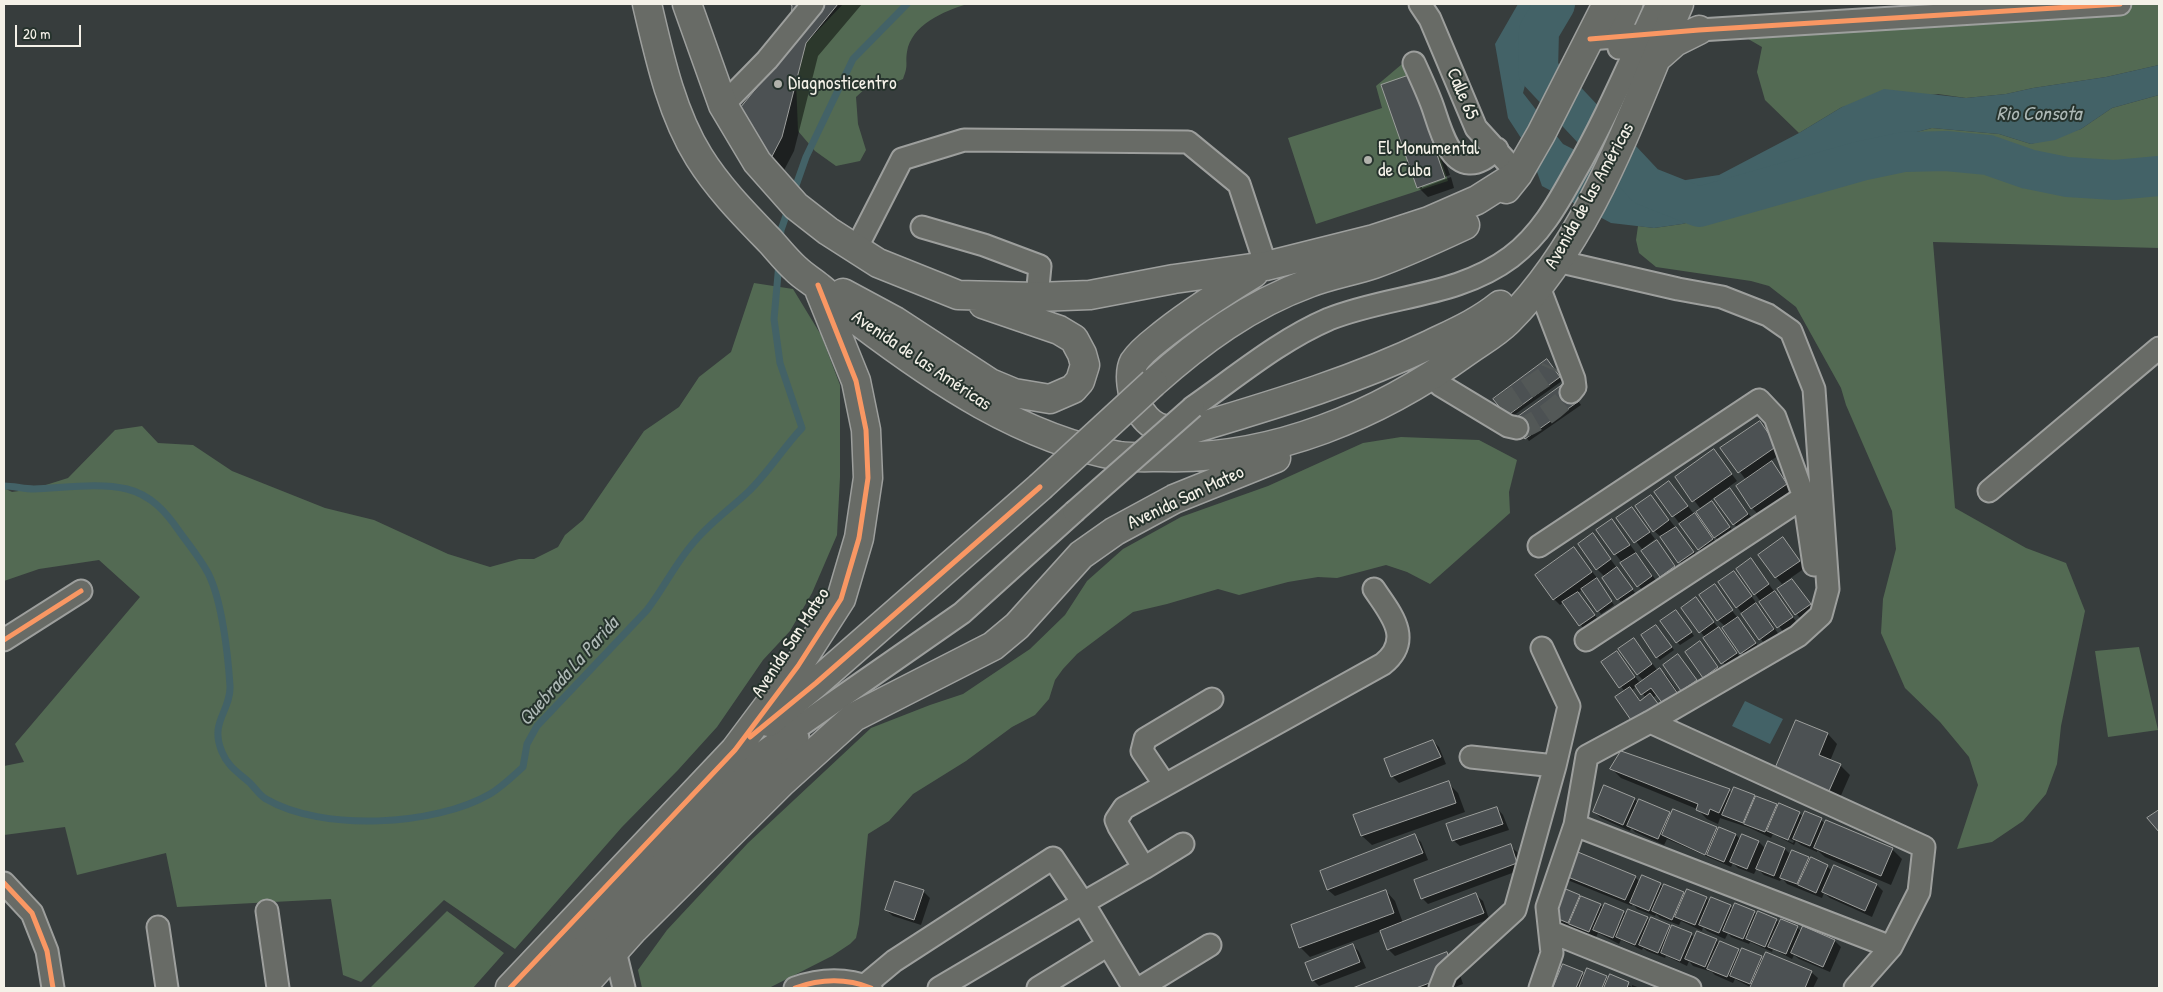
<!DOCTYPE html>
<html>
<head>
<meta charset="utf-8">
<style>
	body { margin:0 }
	#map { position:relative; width:2163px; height:992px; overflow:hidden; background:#373d3d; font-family:"Patrick Hand",sans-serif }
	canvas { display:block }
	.frame { position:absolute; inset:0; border:5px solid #f4f1e8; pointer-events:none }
	.scale { position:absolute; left:15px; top:25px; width:66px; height:22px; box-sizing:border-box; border:2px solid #f4f1e8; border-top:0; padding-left:6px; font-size:15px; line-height:18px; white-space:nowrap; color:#f4f1e8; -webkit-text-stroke:4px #26332d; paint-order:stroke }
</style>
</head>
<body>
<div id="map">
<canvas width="2163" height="992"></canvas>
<div class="frame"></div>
<div class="scale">20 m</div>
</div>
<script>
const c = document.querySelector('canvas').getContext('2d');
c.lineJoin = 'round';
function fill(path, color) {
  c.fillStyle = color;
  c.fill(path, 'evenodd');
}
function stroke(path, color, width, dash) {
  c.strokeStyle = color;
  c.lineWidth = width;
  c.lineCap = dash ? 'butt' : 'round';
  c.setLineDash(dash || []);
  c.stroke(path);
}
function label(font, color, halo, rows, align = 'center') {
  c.font = font + ' "Patrick Hand",sans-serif';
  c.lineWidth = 4;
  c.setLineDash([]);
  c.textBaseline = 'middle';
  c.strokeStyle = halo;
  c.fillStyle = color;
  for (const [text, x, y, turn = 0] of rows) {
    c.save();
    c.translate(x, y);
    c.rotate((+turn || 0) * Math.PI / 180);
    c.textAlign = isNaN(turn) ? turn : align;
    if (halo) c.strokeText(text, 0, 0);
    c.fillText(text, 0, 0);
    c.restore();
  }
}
fill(new Path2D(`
	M843 4H967C944 11 911 25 907 52 905 64 909 64 903 79L886 86 867 87 856 97 858 124 866 150 860 161 836 166 815 151 798 131 796 80 806 43Z
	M2120 4H2159V65L2106 77 2033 88 2006 94 1966 98 1938 94 1842 107 1799 133 1765 100 1757 72 1762 47 1731 29Z
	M1408 59 1448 181 1316 224 1288 138 1382 108 1376 86Z
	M2159 95V248L1933 242 1955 508 2026 548 2066 563 2085 611 2061 726 2057 764 2046 794 2023 821 1992 842 1957 849 1978 785 1969 757 1940 722 1905 688 1881 633 1883 599 1896 549 1892 511 1846 405 1841 388 1796 307 1769 286 1751 281 1656 267 1639 253 1636 240 1638 226 1654 228 1682 224 1735 211 1779 184 1848 150 1932 128 1999 134 2031 144 2081 129 2112 108Z
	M754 283 793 289 821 335 840 385V477L837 535 812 593 790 631 763 660 717 727 678 770 622 827 515 949 444 900 361 982 343 975 331 899 177 907 166 853 77 875 65 827 4 835V766L24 762 15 744 140 597 99 560 39 569 4 581V488L12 492 33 489 68 478 115 430 142 426 158 443 193 445 232 471 325 508 374 520 448 554 490 567 519 559H534L558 547 565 535 583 520 644 431 679 407 699 377 731 352Z
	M1401 437 1479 440 1517 460 1509 492 1510 513 1430 584 1407 572 1386 565 1337 578 1318 577 1288 582 1239 595 1218 589 1167 604 1133 612 1077 654 1063 669 1055 680 1049 699 1035 715 1012 727 966 761 913 794 889 821 868 834 859 924 856 938 850 944 832 956 769 988H642L638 970 667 930 748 843 871 728 930 705 963 694 1030 649 1065 615 1087 581 1123 549 1181 517 1268 486 1363 443Z
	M2139 647 2158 730 2108 737 2095 651Z
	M447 911 504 953 473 988H370Z`), '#536a53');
fill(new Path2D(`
	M1518 4H1555L1539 31 1523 93 1563 144 1646 186 1719 175 1799 133 1842 107 1884 89 1966 98 2006 94 2033 88 2106 77 2159 65V95L2112 108 2081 129 2055 140 2031 144 1999 134 1932 128 1848 150 1779 184 1735 211 1682 224 1654 228 1611 223 1542 186 1530 152 1508 118 1495 44Z
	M1745 701 1783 719 1770 744 1732 726Z`), '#436267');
fill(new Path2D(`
	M791 4H862L818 56 794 151 781 176 758 161 793 6Z
	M1382 86H1419L1450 175 1422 185V188L1451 177 1454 188 1428 197 1418 187Z
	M1549 364 1562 381 1510 418 1508 416Z
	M1568 387 1581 405 1529 441 1513 421Z
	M1759 422 1783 453 1770 461 1793 491 1758 514 1752 508 1746 480 1722 448Z
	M1714 451 1737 481 1700 508 1676 477Z
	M1669 482 1719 546 1705 556 1655 492Z
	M1730 489 1754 521 1740 530 1734 524Z
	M1651 496 1700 559 1686 569 1661 537 1654 531Z
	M1712 502 1735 534 1722 543 1715 537Z
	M1632 508 1655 539 1642 549 1618 518Z
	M1612 520 1658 583 1644 593 1598 530Z
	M1593 535 1635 593 1621 602 1603 578 1605 577 1597 569Z
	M1783 539 1805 568 1782 584 1776 577Z
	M1657 542 1681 573 1667 582 1661 576Z
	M1574 549 1598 579 1596 580 1614 605 1601 614 1583 589 1578 593 1597 618 1583 628 1564 602 1560 605 1554 599Z
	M1751 560 1798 624 1784 633 1755 594Z
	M1734 572 1780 636 1766 646 1737 607Z
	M1792 580 1816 611 1802 621 1779 590Z
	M1714 586 1761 650 1748 659 1724 629 1726 627 1718 620Z
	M1696 598 1742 660 1729 670 1683 608Z
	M1679 614 1694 636 1680 645 1677 642Z
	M1659 629 1674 650 1660 660 1657 657Z
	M1634 640 1658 671 1660 669 1667 676 1684 701 1657 694 1653 698 1664 712 1640 729 1625 692 1603 662 1617 653 1640 683 1644 681 1637 674ZM1637 686 1646 698 1641 701 1632 690Z
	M1700 643 1724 674 1710 684 1704 677Z
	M1678 656 1702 687 1688 697 1682 690Z
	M1828 734 1837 744 1830 761 1840 765 1850 775 1839 800 1787 778Z
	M1433 741 1439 747 1446 764 1399 783 1392 776Z
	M1612 769 1729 790 1732 794 1754 796 1779 808 1799 813 1804 817 1805 813 1821 820 1825 824 1892 849 1902 859 1891 885 1825 857 1817 850V852L1801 845 1796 841 1794 845 1773 834 1771 838 1750 828 1720 818 1718 824 1707 819 1697 809 1621 778ZM1775 833 1794 841 1793 843 1775 835Z
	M1448 783 1458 793 1465 812 1372 845 1362 836Z
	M1605 786 1635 799 1638 803 1672 816 1736 835 1741 840 1759 842 1766 849 1769 843 1785 849 1791 855 1808 858 1827 866 1832 871 1834 867 1877 885 1883 891 1872 917 1830 898 1824 893 1822 898 1787 884 1782 878 1780 881 1764 875 1757 868 1754 874 1738 868 1733 863 1731 867 1667 839 1664 845 1635 832 1631 828 1630 831 1601 818 1594 812Z
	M1497 808 1503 815 1509 830 1460 846 1453 840Z
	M1414 835 1421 842 1428 860 1335 896 1328 890 1321 872Z
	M1510 846 1517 852 1523 869 1428 904 1422 898Z
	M1564 875 1635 877 1640 882 1660 884 1664 888 1683 893 1686 896 1706 898 1710 902 1730 906 1734 910 1754 912 1757 915 1776 920 1780 923 1797 927 1802 932 1804 928 1835 941 1841 947 1830 972 1799 959 1794 955 1792 959 1773 949 1772 952 1750 942 1749 944 1731 937 1728 933 1725 939 1707 931 1703 927 1702 931 1681 921 1679 925 1660 918 1656 914 1655 916 1637 909 1633 904 1632 906 1570 881Z
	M923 891 930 898 921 925 893 916 886 910Z
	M1386 891 1395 901 1403 923 1476 895 1483 901 1489 919 1395 956 1388 949 1381 931 1310 957 1300 947Z
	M1579 896 1600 905 1604 908 1647 918 1650 922 1691 934 1695 938 1716 940 1720 944 1738 950 1741 954 1811 972 1818 978 1813 988H1752L1735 979 1733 983 1715 975 1712 972 1693 966 1689 961 1687 966 1666 956 1665 958 1647 951 1643 948 1642 950 1621 940 1619 944 1598 933 1596 937 1556 921Z
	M1353 945 1359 952 1366 968 1319 986 1313 980Z
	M1446 954 1456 963 1463 984 1452 988H1354Z
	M1564 966 1585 976 1606 977 1609 979 1611 976 1632 987V985L1640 988H1554Z`), '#0007');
stroke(new Path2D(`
	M793 194 806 157 853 59 907 4
	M780 242 781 230 789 207
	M4 486C14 486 24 489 34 489 63 488 99 482 127 489 151 495 166 512 179 531 189 545 200 558 208 573 222 600 228 655 230 686 231 711 209 722 222 752 228 767 239 773 250 783 255 788 260 796 266 799 322 832 435 826 490 794 502 787 513 776 523 767L527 744 537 726 647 610C664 588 676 562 695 541 711 522 730 509 748 492 768 473 783 448 802 428L780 363 774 319 779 263`), '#436267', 7);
stroke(new Path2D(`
	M1555 4 1539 31 1538 71 1646 186 1699 207 1861 161 1904 152 1946 151 1988 155 2028 169 2067 177 2115 180 2159 176`), '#436267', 40);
const building = new Path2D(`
	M790 4H838L806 43 782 137 768 164 731 119 789 48 792 6Z
	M1410 75 1445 178 1417 188 1381 85Z
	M1547 359 1560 377 1507 416 1493 399Z
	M1565 383 1579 401 1525 439 1512 421Z
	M1760 421 1777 446 1738 473 1720 448Z
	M1714 449 1732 474 1692 502 1675 477Z
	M1772 461 1787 484 1751 509 1736 486Z
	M1669 481 1688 506 1672 517 1654 492Z
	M1730 488 1748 514 1733 525 1714 499Z
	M1651 495 1669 520 1653 532 1635 506Z
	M1712 501 1730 527 1714 538 1696 512Z
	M1632 507 1650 532 1634 543 1616 518Z
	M1695 513 1713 539 1698 550 1679 524Z
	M1612 519 1630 545 1614 555 1596 530Z
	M1676 527 1694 552 1678 563 1660 537Z
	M1593 533 1611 559 1596 570 1578 544Z
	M1783 537 1800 561 1775 578 1758 555Z
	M1657 540 1675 566 1660 577 1641 551Z
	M1574 547 1592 572 1553 600 1535 575Z
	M1636 553 1652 576 1637 587 1620 563Z
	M1751 558 1769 584 1754 595 1736 569Z
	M1617 567 1633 589 1617 600 1602 578Z
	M1734 571 1752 596 1736 608 1718 582Z
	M1597 578 1612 601 1597 612 1581 589Z
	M1792 579 1811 604 1795 615 1777 589Z
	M1715 584 1733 610 1717 621 1699 595Z
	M1775 591 1793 617 1777 628 1759 602Z
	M1578 592 1595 615 1579 626 1562 602Z
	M1696 597 1714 622 1699 633 1681 608Z
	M1756 603 1774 629 1759 640 1741 614Z
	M1676 610 1692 632 1676 643 1660 621Z
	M1738 617 1756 643 1740 654 1722 628Z
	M1656 625 1672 647 1656 658 1641 635Z
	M1719 627 1737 653 1721 664 1703 638Z
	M1634 638 1652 664 1637 675 1618 649Z
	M1700 641 1718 667 1703 678 1685 652Z
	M1617 651 1635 677 1619 688 1601 662Z
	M1678 654 1697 680 1681 691 1663 665Z
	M1660 668 1678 694 1663 704 1651 688 1641 695 1635 686Z
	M1630 687 1640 701 1650 693 1659 705 1633 723 1615 697Z
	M1796 720 1828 733 1819 755 1841 764 1829 791 1775 769Z
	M1433 740 1441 757 1391 777 1384 759Z
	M1621 751 1730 789 1719 813 1710 809 1708 815 1696 810 1698 804 1610 769Z
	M1449 781 1456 803 1361 836 1353 815Z
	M1604 785 1635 798 1623 825 1593 812Z
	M1734 787 1755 795 1743 823 1722 815Z
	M1756 796 1777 804 1765 832 1744 824Z
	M1639 799 1670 812 1658 839 1627 826Z
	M1779 803 1800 812 1788 840 1767 831Z
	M1497 807 1503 824 1452 841 1446 824Z
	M1673 809 1717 827 1705 855 1662 835Z
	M2159 810V832L2147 818Z
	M1805 811 1822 818 1810 846 1793 839Z
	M1826 820 1893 848 1881 876 1814 848Z
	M1719 827 1736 834 1724 862 1707 855Z
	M1415 834 1423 853 1327 890 1320 871Z
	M1742 834 1759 841 1747 869 1730 862Z
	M1768 841 1785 848 1774 876 1756 869Z
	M1511 844 1517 863 1421 899 1414 880Z
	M1573 850 1636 876 1625 900 1563 875Z
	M1792 850 1809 857 1797 884 1780 878Z
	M1811 857 1828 865 1816 893 1798 885Z
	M1834 865 1877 884 1865 911 1822 892Z
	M1642 875 1661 883 1649 911 1630 903Z
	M895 881 924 890 914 920 885 910Z
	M1664 884 1684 892 1672 920 1652 911Z
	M1561 887 1580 895 1568 923 1549 915Z
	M1687 889 1707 897 1695 925 1675 917Z
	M1386 890 1394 913 1299 948 1291 925Z
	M1476 893 1484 913 1387 950 1380 931Z
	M1581 896 1601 904 1589 932 1569 924Z
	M1711 897 1731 905 1719 933 1699 925Z
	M1605 903 1624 911 1613 938 1593 930Z
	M1735 903 1755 911 1743 939 1723 931Z
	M1628 909 1648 917 1635 945 1616 937Z
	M1758 911 1777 919 1765 947 1746 939Z
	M1651 917 1670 925 1658 953 1639 945Z
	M1781 919 1798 926 1786 954 1768 947Z
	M1672 925 1692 933 1680 961 1661 953Z
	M1803 926 1835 940 1823 967 1791 953Z
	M1697 931 1717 939 1705 967 1685 959Z
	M1720 941 1739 949 1727 977 1707 969Z
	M1353 944 1360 962 1312 981 1305 963Z
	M1742 948 1762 956 1750 984 1730 976Z
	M1447 952 1454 974 1416 988H1353Z
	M1766 952 1812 971 1805 988H1750Z
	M1563 964 1583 972 1576 988H1553Z
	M1587 968 1607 976 1602 988H1579Z
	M1610 974 1629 982 1627 988H1604Z`);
fill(building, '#4c5153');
stroke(building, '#9d9f9d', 1);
stroke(new Path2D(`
	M1500 407 1549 374 1552 367
	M1517 428C1530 429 1564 403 1571 392`), '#535857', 21, [21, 11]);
const minor = new Path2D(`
	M1420 4 1430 19 1476 128 1518 174
	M1590 39 1699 30 2120 4
	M1619 48 1617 37 1632 4
	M1414 63C1420 76 1426 89 1431 102 1438 119 1446 162 1469 163 1480 164 1488 156 1497 149
	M723 105 767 60 813 4
	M922 227 984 245 1040 266 1037 297
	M856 249 902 159 964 140 1188 142 1239 184 1266 266
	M1539 287 1574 379 1575 387 1571 392
	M1440 385 1508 426 1517 428
	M1193 407C1236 377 1280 340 1329 319 1389 295 1458 297 1511 257 1540 235 1557 205 1574 174 1606 119 1630 61 1657 4
	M1989 491 2159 348
	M1539 546 1759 400 1775 417 1804 497
	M4 640 81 591
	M1586 640 1804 497 1814 565
	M1650 722 1924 847 1919 892 1891 947 1855 988
	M1471 757 1555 766
	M1165 785 1142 751 1145 739 1212 699
	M1575 825 1891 947
	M1144 868 1183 844
	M4 883 32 913 47 951 53 988
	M267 911 278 988
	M158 927 167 988
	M1551 932 1690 988
	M605 942 615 951 624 988
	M864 986 894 961 1053 858 1083 903 939 988
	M534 988 608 907 751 760 962 613 1074 512
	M558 988 621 918 798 738
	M795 988C820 979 846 978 871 988
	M1038 988 1108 945
	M1134 988 1083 903 1144 868 1119 827 1116 820 1124 808 1383 664C1414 639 1390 613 1374 589
	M1140 988 1210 945
	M1440 988 1446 973 1515 910 1555 766 1569 706 1542 648
	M1540 988 1552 953 1547 907 1575 825 1587 756 1650 722 1798 636 1821 615 1828 589 1814 389 1791 331 1768 315 1722 297 1678 289 1557 261`);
const major = new Path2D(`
	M647 4C659 55 671 112 699 157 719 189 745 215 771 242 779 251 787 261 796 269 803 276 812 281 819 287 833 298 845 311 858 321 936 380 1022 439 1119 456 1134 458 1149 457 1164 457 1273 460 1379 415 1466 352 1480 342 1496 333 1508 321 1593 236 1632 112 1679 4
	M687 4 723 105 757 162 796 206 828 231 878 263 958 295 1037 297 1090 295 1174 279 1266 266 1374 239 1429 221 1477 200 1518 174
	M1658 57 1675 42 1699 30
	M1506 189 1518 174 1541 134 1607 4
	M1254 273C1223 292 1193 311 1165 333 1154 342 1142 350 1134 362 1128 373 1132 396 1138 407 1150 429 1163 431 1186 431 1269 406 1352 382 1431 344 1456 332 1479 322 1500 305
	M843 293 895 321 990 383 1014 393 1050 399 1073 389 1080 381 1085 365 1082 354 1074 339 1059 330 983 304
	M1153 383C1200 341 1249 305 1309 283 1330 275 1353 271 1374 264 1405 253 1435 239 1465 225
	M769 722 816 683 1040 487
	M510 988 735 750 798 666 841 599 859 538 868 478 866 430 856 381 820 292
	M581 988 634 929 782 782 854 717 993 646 1017 626 1081 555 1115 531 1174 499 1276 458`);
stroke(minor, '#9d9f9d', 25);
stroke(major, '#9d9f9d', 31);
stroke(minor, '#686b66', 21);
stroke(major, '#686b66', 28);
const minorBridge = new Path2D(`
	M1074 512 1193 407`);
const majorBridge = new Path2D(`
	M1040 487 1153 383`);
stroke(minorBridge, '#9d9f9d', 25, []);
stroke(majorBridge, '#9d9f9d', 31, []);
stroke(minorBridge, '#686b66', 21);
stroke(majorBridge, '#686b66', 28);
stroke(new Path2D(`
	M1590 39 1699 30 2120 4
	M4 640 81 591
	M750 737 816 683 1040 487
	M4 883 32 913 47 951 53 988
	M510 988 735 750 798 666 841 599 859 538 868 478 866 430 856 381 818 285
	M795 988C820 979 846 978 871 988`), '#f99763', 5);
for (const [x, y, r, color] of [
	[778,84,5,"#b2b2ac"],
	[1368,160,5,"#b2b2ac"]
]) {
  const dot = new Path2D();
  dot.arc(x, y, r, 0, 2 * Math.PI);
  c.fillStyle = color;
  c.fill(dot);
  stroke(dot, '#26332d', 2);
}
label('19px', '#f4f1e8', '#26332d', [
	["Diagnosticentro",788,84],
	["El Monumental",1378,149],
	["de Cuba",1378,171]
], 'left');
label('19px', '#f4f1e8', '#26332d', [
	["Calle 65",1462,94,67],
	["Avenida de las Américas",1590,196,-61],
	["Avenida de las Américas",921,361,34],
	["Avenida San Mateo",1186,498,-25],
	["Avenida San Mateo",791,643,-57]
]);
label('italic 20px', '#aeb9b6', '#26332d', [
	["Rio Consota",2039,115],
	["Quebrada La Parida",569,672,-48]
]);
</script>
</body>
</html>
